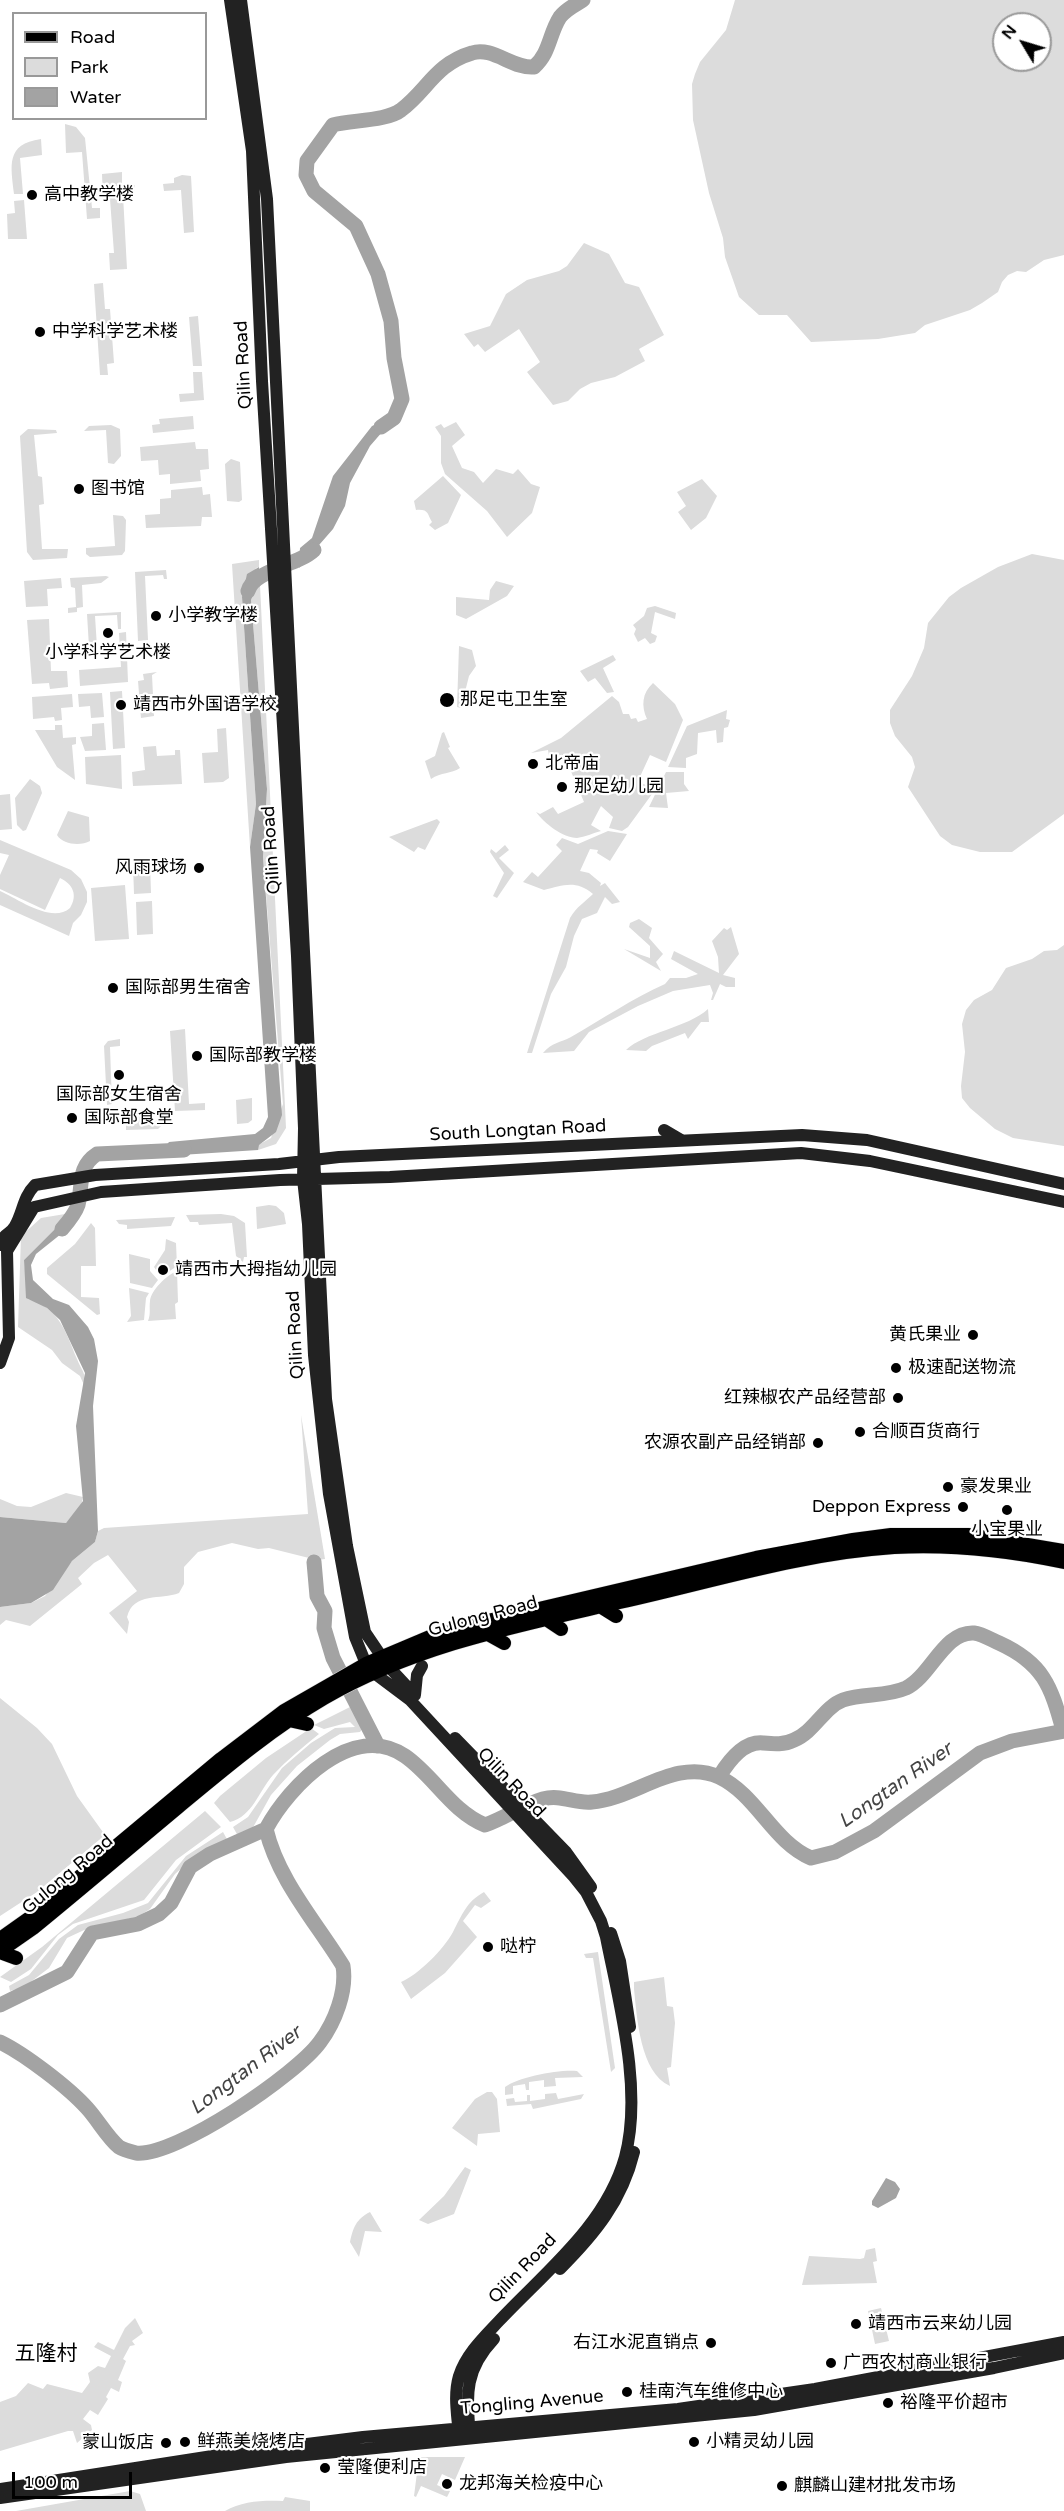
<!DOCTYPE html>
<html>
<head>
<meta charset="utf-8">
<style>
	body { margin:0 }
	#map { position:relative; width:1064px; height:2511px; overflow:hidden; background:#fff; font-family:"Varela Round",sans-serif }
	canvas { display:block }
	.legend { position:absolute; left:12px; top:12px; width:195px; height:108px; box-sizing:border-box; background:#fff; border:2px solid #999; margin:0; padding:8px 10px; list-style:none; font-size:18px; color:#000 }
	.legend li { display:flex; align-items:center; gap:12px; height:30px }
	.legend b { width:30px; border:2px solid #999 }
	.north { position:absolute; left:992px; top:12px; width:60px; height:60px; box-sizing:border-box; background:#fff; border:2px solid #999; border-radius:50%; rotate:308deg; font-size:16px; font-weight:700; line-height:24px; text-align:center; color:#000 }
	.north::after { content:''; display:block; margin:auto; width:21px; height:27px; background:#000; clip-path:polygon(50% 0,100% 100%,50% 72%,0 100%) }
	.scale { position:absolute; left:12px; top:2472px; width:120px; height:27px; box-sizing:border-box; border:3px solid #000; border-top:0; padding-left:8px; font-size:18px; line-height:21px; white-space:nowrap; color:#000; -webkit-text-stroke:4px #fff; paint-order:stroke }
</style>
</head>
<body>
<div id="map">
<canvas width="1064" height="2511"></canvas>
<ul class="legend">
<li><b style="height:8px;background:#000"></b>Road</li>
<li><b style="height:16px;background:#dcdcdc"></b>Park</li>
<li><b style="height:16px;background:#a3a3a3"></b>Water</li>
</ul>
<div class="north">N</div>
<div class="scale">100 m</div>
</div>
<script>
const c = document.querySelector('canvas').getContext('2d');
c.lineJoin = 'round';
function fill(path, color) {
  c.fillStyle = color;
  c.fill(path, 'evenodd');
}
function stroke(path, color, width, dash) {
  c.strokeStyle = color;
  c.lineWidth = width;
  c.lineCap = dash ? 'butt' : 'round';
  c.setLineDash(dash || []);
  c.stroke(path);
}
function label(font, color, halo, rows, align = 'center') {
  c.font = font + ' "Varela Round","Noto Sans SC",sans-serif';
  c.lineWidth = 4.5;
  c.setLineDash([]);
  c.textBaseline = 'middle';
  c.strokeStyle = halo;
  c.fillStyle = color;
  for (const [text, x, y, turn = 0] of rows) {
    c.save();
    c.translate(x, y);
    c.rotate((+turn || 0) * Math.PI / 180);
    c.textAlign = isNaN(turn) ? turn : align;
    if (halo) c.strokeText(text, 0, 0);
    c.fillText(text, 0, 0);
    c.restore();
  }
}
fill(new Path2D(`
	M735 0H1064V255L1044 260 1026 272 1017 271 1008 275 1002 282 998 292 982 303 970 310 925 325 915 333 878 339 811 342 787 315H759L739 297 725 257 723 238 709 193 693 120 692 84 695 74 700 62 726 30ZM1004 24H1040V60H1004Z
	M65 124 76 127 85 138 92 208H100V218L87 219 82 152 66 153Z
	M41 139 42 155 20 158 23 194H14C11 166 5 144 41 139Z
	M122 172V186L135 185 134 193 123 195 127 269 110 270 109 253H114L110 199H103L102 174Z
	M182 175 191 176 194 232 184 233 181 190 164 191 163 184 174 183V178Z
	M24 200 27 239H8L7 214 15 213 14 201Z
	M584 243 609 254 625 283 639 287 664 335 639 349 645 361 615 377 591 383 580 389 568 401 553 405 527 372 540 362 519 329 485 352 478 344 474 347 464 334 490 326 506 294 527 280 559 271 567 266Z
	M103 283 105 309H110L114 363 107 364 108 375H100L94 284Z
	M198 316 202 366H193L189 317Z
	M193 372H202L204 400 180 402 179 394 194 393Z
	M193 416 194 429 153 433 152 425 160 424 159 419Z
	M456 422 465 435 452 446 462 468 474 472 483 483 496 469 513 474 518 469 531 484 540 487 532 513 507 537 487 511 445 474 441 463V436L435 427 441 424 444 428Z
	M111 425 120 429 121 456 114 464 108 463 106 430 84 431 89 426Z
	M28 429 56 430 57 433 34 435 38 476 42 477 44 504 39 505 42 549H68L67 558 33 560 27 552 20 436Z
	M195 442 196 449H208L209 469 200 470 201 481 170 484V474L159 475 158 460 141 461 140 447Z
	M231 459 240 462 242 500 239 502 227 501 225 464Z
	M443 476 461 495 448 523 435 530 429 525 432 522C427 514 429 509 416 510L414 501Z
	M702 479 717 496 706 518 691 530 678 512 686 506 677 492Z
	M202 487 203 495 210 494 212 517H202L201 526 146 528 145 515 160 514V499L171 498V490Z
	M113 515 123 516 126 520 125 551 122 555 90 557 86 554V548L115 546Z
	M1032 554 1064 560V814L1012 852H980L952 845 940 836 908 787 915 767 912 757 895 736 890 723V710L912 676 924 648 928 623 949 597 961 588 998 567Z
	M259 560V567L256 568 242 597 256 804 250 847 232 564Z
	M166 570 167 579H164L163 575 145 576 148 640 138 641 135 572Z
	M106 576 109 577 101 583 82 585 83 607 77 608V612L68 613V608L76 607 75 588 71 587 70 578Z
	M61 578 62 588 47 589 48 606 26 607 24 581Z
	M496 581 514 586 507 596 466 619 456 615V597L489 600 490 590Z
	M260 585 286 1128 276 1144 258 1150V1145L271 1138 283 1104 263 857 267 789 251 600 256 587Z
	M655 606 676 613 675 619 655 612 651 633 657 636 655 642 650 644 645 638 638 642 634 634 636 629 633 625 644 616 647 608Z
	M121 612V629H118L117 615 95 616 97 647H89L87 614Z
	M49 619 51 671H67L68 687 50 689 49 683 32 684 27 620Z
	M126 632 128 682 80 686 79 670 121 667 119 633Z
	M459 646 472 650 476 666 469 676 461 708 457 707Z
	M613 655 616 660 603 668 614 692 607 693 595 678 588 682 580 671Z
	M157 672 152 675 154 716 141 718 138 681 144 680 143 674Z
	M653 683 675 704 683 720 666 762 650 755 638 781 655 790 628 827 622 831 609 828 613 817 601 806 591 825 601 831C593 833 585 837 577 838 563 838 544 823 536 812L540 814 553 807 558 814 584 802 564 755 549 756 548 750 531 753 561 738 612 696 619 702 623 714H629L631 719 636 718 638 722 647 719C641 706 642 693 653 683Z
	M122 691 125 748 113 749 110 692Z
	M102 693 104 717 91 718 90 706 79 707 78 694Z
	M72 694 73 707 61 708 62 720 55 721 54 717 33 719 32 697Z
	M727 710 726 719 730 720 728 727 724 728 723 742 717 743 716 730 698 733 697 754 686 758V768L668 767 687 726Z
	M104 723 106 750 85 751 80 737 92 736V724Z
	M55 725H62L63 738 76 737V744L72 745 75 780 57 767 35 730H55Z
	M226 728 229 778 223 782 204 783 202 753 218 752 217 729Z
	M444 732 450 747 448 748 460 768C451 774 441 772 431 779L425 761 435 756 442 733Z
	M156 746 157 756 175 755V750H180L182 784 133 786 132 772 145 770 143 747Z
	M121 755 122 789 86 784 85 757Z
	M666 772H684V784L689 791 666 793 668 808 649 807Z
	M30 779 40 786 42 793 26 830 23 831 17 825 15 798Z
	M10 794 12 829 0 830V795Z
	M68 811 89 817 90 841C81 846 63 845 57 835Z
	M437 819 440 822 425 850 418 847 414 852 389 837Z
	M608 831 627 834 610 861 597 853 598 850 590 849 580 871 589 873 601 883 600 886 605 883 620 902 612 904 605 897 597 913 582 919 574 936 566 967 551 994 532 1053H527L570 918C577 906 584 903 593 894 575 879 562 886 544 890L523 882 532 872 538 877 562 851 556 845 562 838 578 844Z
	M0 840 71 870 81 879 87 892V902L81 915 73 923 69 936 0 905V891C18 899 52 924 70 908 78 895 73 884 60 878L45 910 0 889V875L9 855 0 853Z
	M505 845 509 850 499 858 514 873 497 898 493 896 504 873 490 852 491 849 496 853Z
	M150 863 151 893 134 894 133 864Z
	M125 885 129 939 95 941 91 888Z
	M152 901 153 934 137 935 136 902Z
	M639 919 652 928 649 938 663 954 656 962 661 971 624 949 650 958V946L629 927 630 923Z
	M731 927 739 954 723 975 735 978V987H726L720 984 713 1000H711L713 993 710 985 673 991 638 1006 589 1032 574 1051 543 1053C552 1042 560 1043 571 1037 602 1019 632 999 665 984L670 978H686L698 974 671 959 674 951 719 973 718 957 712 941 724 928 727 930Z
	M1064 945V1146L1013 1138 995 1129 970 1108 962 1098 961 1086 965 1052 962 1024 966 1010 974 1000 992 990 1006 968 1032 959 1044 951 1057 950Z
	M708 1009 709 1022H701L688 1039 685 1033 652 1046 646 1051 626 1050C645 1032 687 1028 708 1009Z
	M185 1029 189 1104 205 1103V1110L175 1111 170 1031Z
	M120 1039V1046L110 1047 112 1104 107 1105 104 1046 108 1041Z
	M252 1098V1120L248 1123 237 1124 236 1100Z
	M135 1113H141L155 1121 162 1118V1125L158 1129 126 1130V1122Z
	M269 1205 276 1206 284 1213 286 1224 257 1229 256 1207Z
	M71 1213 24 1260 28 1299C60 1308 66 1333 77 1359 81 1370 87 1373 84 1385L80 1376 62 1363 52 1350 18 1327 21 1236 41 1218Z
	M221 1214 234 1216 245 1223 247 1257H244L243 1262 236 1256 232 1223 199 1225 198 1222H190L186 1215Z
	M175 1217 171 1226 127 1229V1225L119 1224 116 1220Z
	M91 1223 95 1228 96 1266H81V1297L99 1298 100 1314 97 1315 47 1274V1268L75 1244Z
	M166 1239 176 1243 177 1266 161 1277 154 1267 165 1250Z
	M129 1254 150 1259V1271L158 1280 152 1288 130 1283Z
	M177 1271 178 1302 175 1304 176 1319 148 1321C151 1313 149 1309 150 1301 151 1290 167 1275 177 1271Z
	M129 1288 149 1293 146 1298 144 1320 127 1322 131 1316Z
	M301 1415 325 1559 317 1560 269 1548 258 1549 232 1543 198 1552 184 1567V1584L179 1593C161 1600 133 1592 127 1617L129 1622 127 1634 109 1613 137 1591 108 1555 94 1563 78 1578 82 1584 30 1626 6 1620 0 1625V1607L31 1603 45 1596 72 1561 95 1542 98 1531 104 1528 308 1514Z
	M66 1493 83 1497 81 1507 66 1523 0 1517V1499L17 1506 31 1507Z
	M0 1698 37 1728 52 1744 77 1796 105 1835 37 1892 0 1916Z
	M350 1707 363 1728 360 1732 340 1734 330 1740 297 1766 271 1795 251 1831 238 1836 233 1827 248 1817 282 1768 311 1743 335 1728 355 1727 350 1722 324 1729 314 1725Z
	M311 1728 319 1734C303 1747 287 1760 273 1775 258 1792 253 1816 230 1822L214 1803 220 1796 266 1758Z
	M205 1811 221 1827 176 1860 144 1900 73 1924 58 1935 31 1969 11 1982 0 1977 42 1947Z
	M223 1832 228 1841 195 1856 175 1874 150 1909 139 1916 104 1925H95L67 1938 49 1968 24 1987 10 1991 9 1986 29 1975 59 1939 78 1925 123 1913 148 1903 186 1856Z
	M484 1892 491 1901 481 1908 475 1905 463 1921 477 1937 445 1973 411 1999 401 1982C418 1975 444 1949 453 1932 462 1915 466 1902 484 1892Z
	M598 1952 615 2068 611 2072 593 1958H586L584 1954Z
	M664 1977 667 2006 673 2007 675 2023 671 2067 667 2068 670 2086C640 2073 637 2017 634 1989V1982Z
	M577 2071 583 2077 555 2078 556 2086 544 2087V2080L529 2082V2090H526L525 2084 513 2086V2094L505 2095V2087C518 2077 560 2069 577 2071Z
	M487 2092H492L497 2099 500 2132 478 2134 477 2146 452 2128 475 2099Z
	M556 2093 558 2099 584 2094 581 2099 533 2109 531 2104 507 2106 506 2099 514 2098 515 2102 527 2101V2095H530V2101L545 2099V2094Z
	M465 2167 471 2170 454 2214 428 2224 419 2220 444 2196Z
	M370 2212 382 2232 365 2231 359 2257 350 2242C353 2228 356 2219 370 2212Z
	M875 2248 877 2261 873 2262 877 2283 802 2285 809 2256 860 2259 864 2258 866 2250Z
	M881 2308 889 2341 875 2344 868 2311Z
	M135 2318 143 2333 132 2341 135 2345 130 2346 123 2359 126 2361 118 2380 122 2382 119 2392 111 2388 106 2397 108 2399 98 2415 90 2410 83 2419 91 2425 92 2430 77 2443 73 2431H68L0 2451V2402L16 2396 28 2383 43 2389 47 2384 82 2393 90 2382 88 2373 98 2366 105 2368 111 2356 94 2347 98 2342 114 2350 125 2328Z
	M419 2457H465L455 2480 442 2474 437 2485 450 2491 447 2497 421 2486 416 2497 414 2496Z
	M130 2491 140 2494 146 2511H16Z
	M285 2497 310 2501V2511H225C242 2501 264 2500 283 2501Z`), '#dcdcdc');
fill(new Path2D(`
	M391 414 401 417 398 424 383 431 370 446 350 483 345 506 333 529 299 568 300 548 312 538 333 476 372 426 379 423Z
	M259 567 260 585 256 588 251 600 267 789 263 857 282 1115 276 1132 259 1145 258 1150 165 1156 164 1148 169 1142 255 1134 263 1128 268 1117 250 847 256 804 242 597 247 574Z
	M77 1212 66 1230 36 1254 31 1265 33 1280 53 1299 69 1305 88 1327 94 1339 98 1361 93 1406 98 1531 95 1542 72 1561 53 1590 31 1603 0 1607V1517L66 1523 83 1501 76 1426 85 1373 60 1320 47 1308 26 1298 24 1260 71 1213Z
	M886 2178 895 2182 900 2189 896 2198 878 2208 872 2205V2201Z`), '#a3a3a3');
stroke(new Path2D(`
	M381 427 394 418 402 399 394 358 391 321 378 274 356 226 314 191 306 175 307 161 333 125C351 120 387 121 401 110 427 91 435 64 472 53 492 46 513 69 534 67 550 53 549 34 560 17 566 9 575 5 583 0
	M248 591C254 570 297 566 314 550
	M62 1229C68 1222 75 1214 78 1205 83 1185 77 1167 97 1154L184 1150
	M314 1562 317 1596 325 1611 324 1628 333 1658 378 1746
	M719 1777C728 1762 743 1741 763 1743 774 1744 784 1745 794 1740 814 1732 824 1707 843 1700 863 1693 886 1697 906 1688 931 1676 944 1631 974 1633 982 1634 992 1640 999 1643 1043 1663 1051 1686 1063 1730
	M0 2005 67 1972 92 1933 138 1924 159 1914 171 1903 190 1867 210 1854 266 1829
	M0 2042C25 2054 69 2088 87 2108 98 2120 107 2137 119 2147 122 2149 132 2152 136 2153 176 2157 297 2074 320 2042 335 2022 347 1991 343 1966 316 1922 278 1880 266 1829 289 1786 353 1720 405 1756 434 1776 451 1811 485 1825 505 1818 523 1805 543 1799 561 1794 575 1804 592 1802 634 1799 676 1757 719 1777 757 1795 773 1842 811 1858L835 1852 874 1831 980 1753 1012 1741 1064 1731`), '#a3a3a3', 15);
const primary = new Path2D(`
	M600 1606 616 1616
	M546 1619 561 1629
	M486 1633 504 1643
	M289 1720 307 1724
	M0 1939 34 1915 221 1759 284 1711 366 1664 430 1637 492 1620 756 1558 853 1540 891 1535H968L1064 1551
	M0 1951 33 1928C82 1888 130 1847 178 1807 225 1768 271 1729 324 1698 414 1646 515 1626 615 1603 707 1583 800 1553 894 1547 951 1544 1008 1550 1064 1562
	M0 1952 16 1958`);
stroke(primary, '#dbdbdb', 15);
stroke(new Path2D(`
	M230 0 252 151 262 381 297 956 304 1128 303 1179 308 1224 314 1355 329 1494 355 1637 366 1664 374 1673 410 1700 574 1877 586 1892 601 1921 606 1937C619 2003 643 2090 625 2157 606 2225 546 2271 499 2321 484 2337 466 2354 459 2376 453 2397 458 2417 459 2438
	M241 0 267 199 326 1399 347 1546 365 1632 388 1666 415 1695
	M664 1130 681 1140
	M0 1245C2 1234 11 1234 15 1226 23 1212 23 1197 35 1185L95 1175 279 1164 339 1157 802 1135 867 1140 1064 1184
	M0 1363 9 1338 7 1251 34 1207 101 1192 280 1180 390 1177 801 1153 870 1161 1064 1202
	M415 1695 417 1675 422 1666
	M455 1738 566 1852 591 1887
	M611 1933 620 1961 630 2027
	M560 2269C595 2234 622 2201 634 2152
	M470 2438C467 2396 463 2372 494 2339
	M0 2489 219 2455 363 2437 678 2409 815 2389 1064 2342
	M0 2498 286 2457 754 2410 994 2368 1064 2353`), '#222', 12);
stroke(primary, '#000', 14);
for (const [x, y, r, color] of [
	[32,195,6,"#000"],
	[40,332,6,"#000"],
	[79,489,6,"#000"],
	[156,616,6,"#000"],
	[108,633,6,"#000"],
	[447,700,8,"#000"],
	[121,705,6,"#000"],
	[533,764,6,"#000"],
	[562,787,6,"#000"],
	[199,868,6,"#000"],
	[113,988,6,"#000"],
	[197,1056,6,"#000"],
	[119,1075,6,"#000"],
	[72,1118,6,"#000"],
	[163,1270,6,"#000"],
	[973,1335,6,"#000"],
	[896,1368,6,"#000"],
	[898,1398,6,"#000"],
	[860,1432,6,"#000"],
	[818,1443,6,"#000"],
	[948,1487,6,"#000"],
	[963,1507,6,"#000"],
	[1007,1510,6,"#000"],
	[488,1947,6,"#000"],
	[856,2324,6,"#000"],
	[711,2343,6,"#000"],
	[831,2363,6,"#000"],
	[627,2392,6,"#000"],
	[888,2403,6,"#000"],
	[185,2442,6,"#000"],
	[694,2442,6,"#000"],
	[166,2443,6,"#000"],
	[325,2468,6,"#000"],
	[447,2484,6,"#000"],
	[782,2486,6,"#000"]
]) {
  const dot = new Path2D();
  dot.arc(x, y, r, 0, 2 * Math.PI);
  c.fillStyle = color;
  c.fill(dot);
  stroke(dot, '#fff', 2);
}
label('18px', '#000', '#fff', [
	["高中教学楼",44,195],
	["中学科学艺术楼",52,332],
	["图书馆",91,489],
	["小学教学楼",168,616],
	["小学科学艺术楼",108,653,"center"],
	["那足屯卫生室",460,700],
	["靖西市外国语学校",133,705],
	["北帝庙",545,764],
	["那足幼儿园",574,787],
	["风雨球场",187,868,"right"],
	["国际部男生宿舍",125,988],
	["国际部教学楼",209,1056],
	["国际部女生宿舍",119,1095,"center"],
	["国际部食堂",84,1118],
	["靖西市大拇指幼儿园",175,1270],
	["黄氏果业",961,1335,"right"],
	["极速配送物流",908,1368],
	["红辣椒农产品经营部",886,1398,"right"],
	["合顺百货商行",872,1432],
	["农源农副产品经销部",806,1443,"right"],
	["豪发果业",960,1487],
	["Deppon Express",951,1507,"right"],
	["小宝果业",1007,1530,"center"],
	["哒柠",500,1947],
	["靖西市云来幼儿园",868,2324],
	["右江水泥直销点",699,2343,"right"],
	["广西农村商业银行",843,2363],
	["桂南汽车维修中心",639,2392],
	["裕隆平价超市",900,2403],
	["鲜燕美烧烤店",197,2442],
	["小精灵幼儿园",706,2442],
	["蒙山饭店",154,2443,"right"],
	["莹隆便利店",337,2468],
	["龙邦海关检疫中心",459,2484],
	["麒麟山建材批发市场",794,2486]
], 'left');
label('18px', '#000', '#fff', [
	["Qilin Road",244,365,-93],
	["Qilin Road",272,850,-94],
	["South Longtan Road",518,1131,-3],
	["Qilin Road",296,1335,-93],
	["Gulong Road",483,1617,-15],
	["Qilin Road",511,1783,46],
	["Gulong Road",68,1875,-40],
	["Qilin Road",523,2269,-46],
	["Tongling Avenue",532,2403,-5]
]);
label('italic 20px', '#444', '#fff', [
	["Longtan River",896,1786,-35],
	["Longtan River",246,2071,-37]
]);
label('21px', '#000', '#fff', [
	["五隆村",46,2354]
]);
</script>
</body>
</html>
